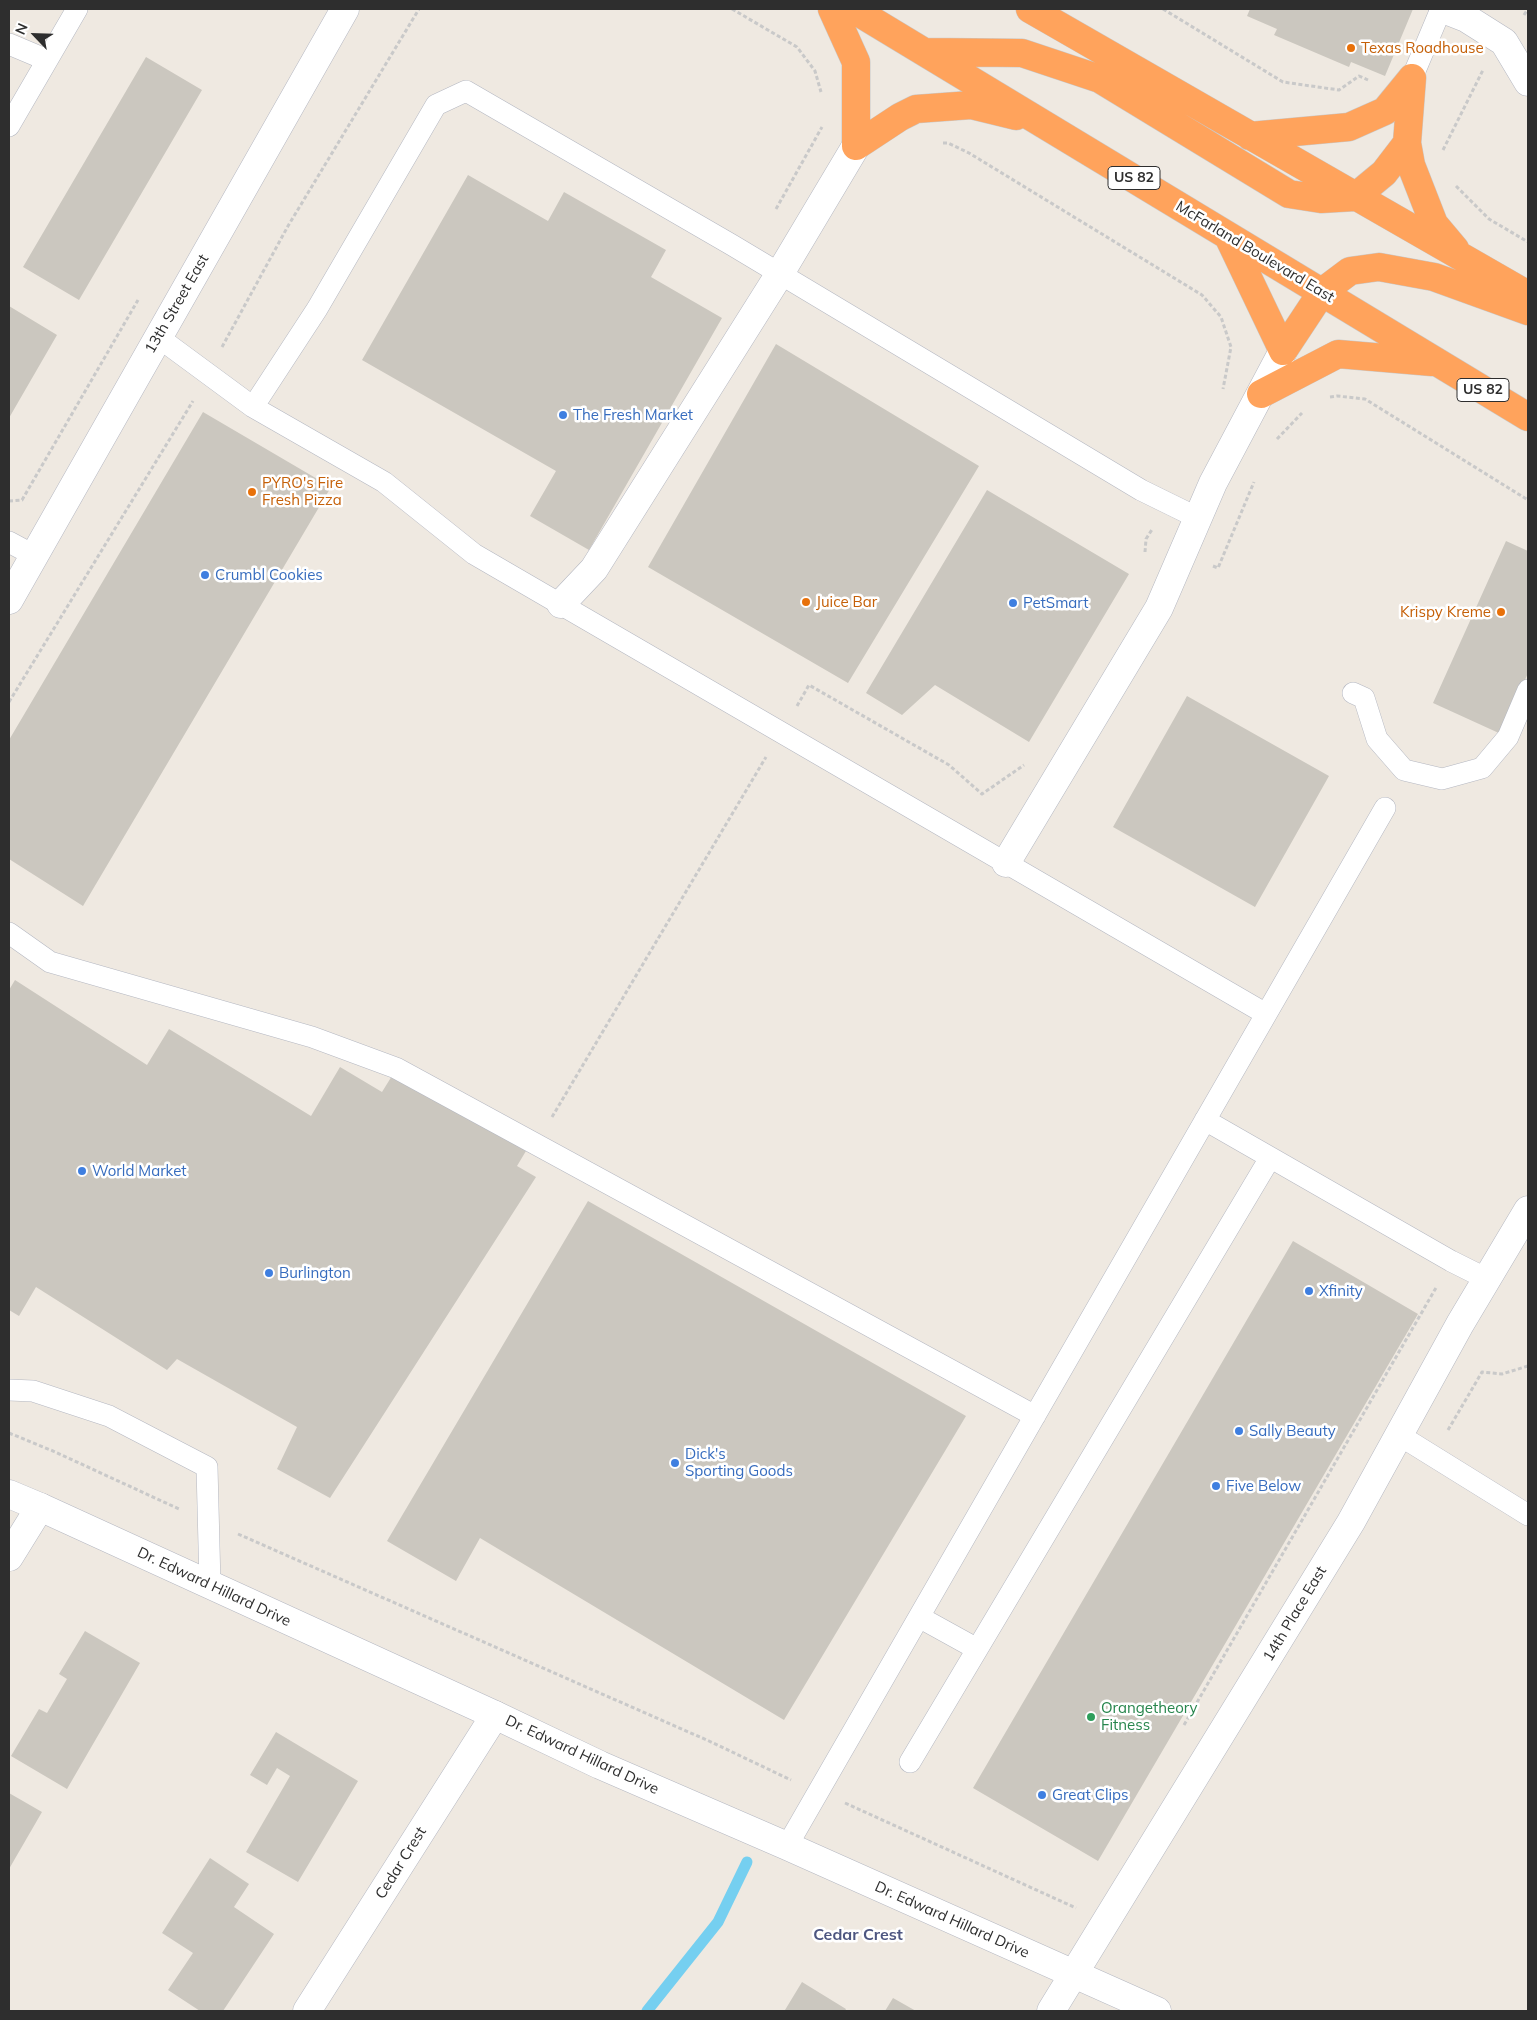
<!DOCTYPE html>
<html>
<head>
<meta charset="utf-8">
<style>
	body { margin:0 }
	#map { position:relative; width:1537px; height:2020px; overflow:hidden; background:#efe9e1; font-family:Mulish,sans-serif }
	canvas { display:block }
	.frame { position:absolute; inset:0; border:10px solid #2e2e2e; pointer-events:none }
	.north { position:absolute; left:10px; top:10px; width:50px; height:50px; -webkit-text-stroke:4px #fff; paint-order:stroke; rotate:294deg; font-size:14px; font-weight:700; line-height:20px; text-align:center; color:#2e2e2e }
	.north::after { content:''; display:block; margin:auto; width:18px; height:22px; background:#2e2e2e; clip-path:polygon(50% 0,100% 100%,50% 72%,0 100%) }
</style>
</head>
<body>
<div id="map">
<canvas width="1537" height="2020"></canvas>
<div class="frame"></div>
<div class="north">N</div>
</div>
<script>
const c = document.querySelector('canvas').getContext('2d');
c.lineJoin = 'round';
function stroke(path, color, width, dash) {
  c.strokeStyle = color;
  c.lineWidth = width;
  c.lineCap = dash ? 'butt' : 'round';
  c.setLineDash(dash || []);
  c.stroke(path);
}
function fill(path, color) {
  c.fillStyle = color;
  c.fill(path, 'evenodd');
}
function label(font, color, halo, rows, align = 'center') {
  c.font = font + ' Mulish,sans-serif';
  c.lineWidth = 5;
  c.setLineDash([]);
  c.textBaseline = 'middle';
  c.strokeStyle = halo;
  c.fillStyle = color;
  for (const [text, x, y, turn = 0] of rows) {
    c.save();
    c.translate(x, y);
    c.rotate((+turn || 0) * Math.PI / 180);
    c.textAlign = isNaN(turn) ? turn : align;
    if (halo) c.strokeText(text, 0, 0);
    c.fillText(text, 0, 0);
    c.restore();
  }
}
stroke(new Path2D(`
	M647 2011 718 1922 747 1862`), '#75cff0', 11);
fill(new Path2D(`
	M1250 9H1413L1385 76 1351 62 1349 67 1274 35 1277 29 1247 16Z
	M146 57 202 90 79 300 23 267Z
	M468 175 548 221 564 192 666 250 651 277 722 318 589 550 530 516 556 471 362 360Z
	M9 306 57 335 9 418Z
	M776 344 979 466 848 683 648 567Z
	M203 412 331 487 83 906 9 859V740Z
	M987 490 1129 574 1029 742 935 685 902 715 866 693Z
	M1506 541 1528 551V673L1501 734 1433 703Z
	M1187 696 1329 776 1255 907 1113 827Z
	M15 980 147 1065 169 1029 311 1116 340 1067 382 1092 395 1071 526 1151 517 1166 536 1177 330 1498 277 1469 297 1427 177 1359 167 1370 36 1287 19 1316 9 1310V990Z
	M588 1201 966 1416 784 1720 480 1538 456 1581 387 1541Z
	M1293 1241 1418 1314 1098 1861 973 1788Z
	M85 1631 140 1663 67 1789 11 1756 39 1709 47 1713 67 1679 59 1674Z
	M276 1732 358 1781 298 1882 246 1852 290 1776 277 1768 267 1785 250 1775Z
	M9 1793 42 1812 9 1869Z
	M210 1858 249 1884 234 1907 274 1934 223 2011H200L168 1990 193 1953 162 1933Z
	M802 1982 846 2009 845 2011 785 2010Z
	M893 1998 916 2011H885Z`), '#cbc7bf');
const lane = new Path2D(`
	M9 44 47 60
	M1412 78 1441 9
	M9 126 77 9
	M158 337 253 407 384 482 474 554 1266 1014
	M253 407 317 309 436 105 466 91 732 245 1141 490 1198 518
	M9 542 35 556
	M1353 693 1364 698 1377 739 1404 770 1442 779 1482 768 1508 737 1528 690
	M9 933 50 962 312 1037 396 1068 1035 1416
	M1205 1120 1451 1261 1487 1279
	M9 1390 33 1391 109 1416 207 1467 210 1585
	M1399 1435 1528 1515
	M919 1617 977 1649
	M910 1762 1270 1158
	M787 1846 1385 808`);
const street = new Path2D(`
	M1443 9 1466 18 1504 42 1528 82
	M9 600 345 9
	M561 604 594 569 779 275 856 146
	M1006 863 1159 608 1213 483 1283 351
	M9 1557 40 1507
	M307 2011 495 1715
	M1051 2011 1351 1522 1460 1324 1528 1210`);
const secondary = new Path2D(`
	M9 1494 40 1507 495 1715 600 1765 787 1846 1157 2011`);
const highway = new Path2D(`
	M832 9 856 62V146
	M853 9 1528 417
	M1030 9 1528 295
	M925 52 1022 53 1100 79 1289 194 1321 199 1355 197 1384 173 1407 143
	M1412 78 1407 143 1411 165 1434 224 1455 249
	M1250 136 1349 127 1385 111 1412 78
	M856 146 900 117 916 109 971 105 1016 116
	M1228 236 1283 351
	M1283 351 1322 292 1350 271 1379 267 1434 277 1528 311
	M1261 394 1338 354 1432 362`);
stroke(lane, '#b4b7c1', 22);
stroke(street, '#b4b7c1', 29);
stroke(secondary, '#b4b7c1', 29);
stroke(highway, '#c9c9c9', 29);
stroke(new Path2D(`
	M732 9 797 47 815 71 821 92
	M1163 9 1283 82 1339 90 1359 76 1368 80
	M1524 15 1528 9
	M943 143H948L969 153 1202 295 1221 317 1231 347 1223 389
	M1443 150 1483 70
	M1456 186 1489 219 1528 242
	M776 209 822 127
	M222 347 288 226 419 9
	M1330 397 1337 396 1365 399 1528 500
	M1277 439 1302 413
	M9 501 22 500 138 300
	M1145 552 1146 539 1153 528
	M1213 566 1218 568 1254 482
	M9 702 193 401
	M797 706 809 685 949 765 982 794 1024 765
	M552 1117 766 757
	M1448 1430 1482 1372 1502 1374 1528 1366
	M9 1433 53 1451 179 1509
	M238 1534 709 1741 791 1780
	M1184 1725 1437 1286
	M845 1803 1076 1908`), '#c9c9c9', 3, [4, 2.5]);
stroke(lane, '#fff', 21);
stroke(street, '#fff', 28);
stroke(secondary, '#fff', 28);
stroke(highway, '#ffa35c', 28);
for (const [x, y, r, color] of [
	[1351,48,5,"#e8710a"],
	[563,415,5,"#3f7fe0"],
	[252,492,5,"#e8710a"],
	[205,575,5,"#3f7fe0"],
	[806,602,5,"#e8710a"],
	[1013,603,5,"#3f7fe0"],
	[1501,612,5,"#e8710a"],
	[82,1171,5,"#3f7fe0"],
	[269,1273,5,"#3f7fe0"],
	[1309,1291,5,"#3f7fe0"],
	[1239,1431,5,"#3f7fe0"],
	[675,1463,5,"#3f7fe0"],
	[1216,1486,5,"#3f7fe0"],
	[1091,1717,5,"#2e9e5b"],
	[1042,1795,5,"#3f7fe0"]
]) {
  const dot = new Path2D();
  dot.arc(x, y, r, 0, 2 * Math.PI);
  c.fillStyle = color;
  c.fill(dot);
  stroke(dot, '#fff', 2);
}
for (const [x, y, w] of [
	[1134,178,52],
	[1483,390,52]
]) {
  const box = new Path2D();
  box.roundRect(x - w / 2, y - 11.5, w, 23, 4);
  c.fillStyle = '#fff';
  c.fill(box);
  stroke(box, '#2e2e2e', 1);
}
label('bold 14px', '#2e2e2e', null, [
	["US 82",1134,178],
	["US 82",1483,390]
]);
label('15px', '#c56008', '#fff', [
	["Texas Roadhouse",1361,48],
	["PYRO's Fire",262,483],
	["Fresh Pizza",262,500],
	["Juice Bar",816,602],
	["Krispy Kreme",1491,612,"right"]
], 'left');
label('15px', '#2e2e2e', '#fff', [
	["McFarland Boulevard East",1255,252,31],
	["13th Street East",177,304,-60],
	["Dr. Edward Hillard Drive",214,1587,25],
	["14th Place East",1295,1614,-59],
	["Dr. Edward Hillard Drive",582,1755,25],
	["Cedar Crest",401,1863,-58],
	["Dr. Edward Hillard Drive",952,1920,24]
]);
label('15px', '#366cbe', '#fff', [
	["The Fresh Market",573,415],
	["Crumbl Cookies",215,575],
	["PetSmart",1023,603],
	["World Market",92,1171],
	["Burlington",279,1273],
	["Xfinity",1319,1291],
	["Sally Beauty",1249,1431],
	["Dick's",685,1454],
	["Sporting Goods",685,1471],
	["Five Below",1226,1486],
	["Great Clips",1052,1795]
], 'left');
label('15px', '#27864d', '#fff', [
	["Orangetheory",1101,1708],
	["Fitness",1101,1725]
], 'left');
label('bold 16px', '#4d5680', '#fff', [
	["Cedar Crest",858,1935]
]);
</script>
</body>
</html>
